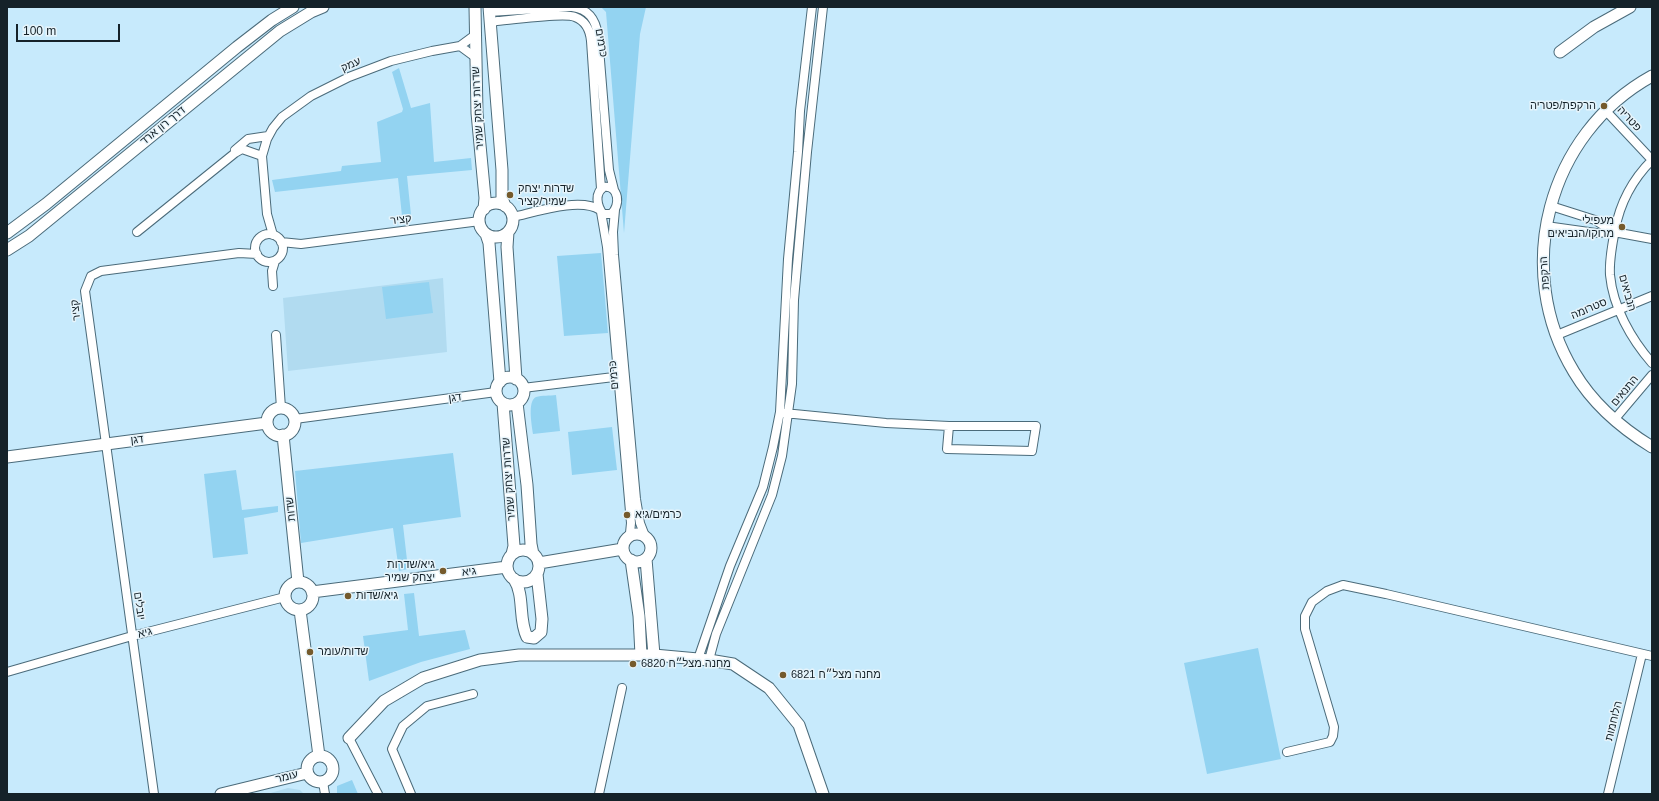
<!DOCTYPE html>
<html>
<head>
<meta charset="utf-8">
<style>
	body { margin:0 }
	#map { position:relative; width:1659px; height:801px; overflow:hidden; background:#c7eafc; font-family:Helvetica,sans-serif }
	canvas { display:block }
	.frame { position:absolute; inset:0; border:8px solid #152229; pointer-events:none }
	.scale { position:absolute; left:16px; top:24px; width:104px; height:18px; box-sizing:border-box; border:2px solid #152229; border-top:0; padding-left:5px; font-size:12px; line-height:14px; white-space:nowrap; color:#152229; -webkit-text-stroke:3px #e6f4fb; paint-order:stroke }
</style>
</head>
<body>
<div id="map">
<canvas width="1659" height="801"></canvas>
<div class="frame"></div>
<div class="scale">100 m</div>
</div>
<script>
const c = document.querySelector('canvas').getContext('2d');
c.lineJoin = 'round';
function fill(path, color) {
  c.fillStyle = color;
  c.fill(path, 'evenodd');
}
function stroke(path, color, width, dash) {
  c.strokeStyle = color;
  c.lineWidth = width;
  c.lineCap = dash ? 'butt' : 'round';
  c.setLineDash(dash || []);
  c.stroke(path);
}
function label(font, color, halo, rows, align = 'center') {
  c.font = font + ' Helvetica,"Noto Sans Hebrew",sans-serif';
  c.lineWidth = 3;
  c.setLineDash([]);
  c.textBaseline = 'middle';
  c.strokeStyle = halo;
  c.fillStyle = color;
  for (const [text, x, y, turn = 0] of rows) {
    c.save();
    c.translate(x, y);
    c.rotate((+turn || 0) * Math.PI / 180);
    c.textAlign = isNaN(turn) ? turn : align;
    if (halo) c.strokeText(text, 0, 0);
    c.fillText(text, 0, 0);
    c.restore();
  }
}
fill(new Path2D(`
	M443 278 447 352 288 371 283 298Z
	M288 788 300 790 304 794H267Z`), '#b1dbf0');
fill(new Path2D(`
	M601 7H646L640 34 624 233 606 12Z
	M399 68 411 108 430 103 434 162 471 158 472 170 407 176 411 215 402 216 398 178 275 192 272 180 341 171 342 166 381 162 377 122 402 112 403 109 392 72Z
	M601 253 608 333 564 336 557 256Z
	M429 282 433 313 386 319 382 287Z
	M556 395 560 431 533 434C532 426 527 401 536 397 542 395 550 396 556 395Z
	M612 427 617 470 572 475 568 432Z
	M453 453 461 517 403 525 408 569 399 571 393 528 301 543 295 471Z
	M236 470 242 510 278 506V512L244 518 248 554 213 558 204 474Z
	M414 593 419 636 465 630 470 649 421 662 369 681 363 636 408 630 404 594Z
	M1258 648 1281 759 1207 774 1184 663Z
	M352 780 358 794H337V786Z`), '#93d3f1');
const street = new Path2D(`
	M572 7C589 9 596 20 598 36L609 170 614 190
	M489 12 570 7
	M490 23 497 21C513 20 564 12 575 17 586 21 590 30 591 41L601 189
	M460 46 475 57
	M1606 111 1652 160
	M235 150 248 139 268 136
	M1652 160C1633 179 1620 203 1615 230 1612 245 1609 260 1610 275 1613 307 1631 339 1652 363
	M604 187C619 185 621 206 611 214H603C597 206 594 193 604 187Z
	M1551 206 1595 220 1614 232
	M615 210 613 232 614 255 636 499 640 523 645 536
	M601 212 607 247 631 523 630 533 628 538
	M513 217C536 212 580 197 600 210
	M1546 226 1596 233 1614 232 1652 239
	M137 232 235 153 242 149 262 156
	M255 248a14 14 0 1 1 28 0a14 14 0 1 1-28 0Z
	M273 235 267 214 262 156 267 139 273 128 282 117 311 96 349 77 391 61 432 51 460 46 475 35
	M281 242 301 244 480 221
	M273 286 272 271 275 261
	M276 335 281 408
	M1557 335 1652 296
	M523 388 622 376
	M784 413 886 423 949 426H1036L1032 451 947 449 949 426
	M295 419 496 392
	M1614 420 1652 375
	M698 659 730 566 763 487 773 447 780 412 788 259 798 152 800 111 812 7
	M709 660 716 634 772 495 782 456 792 384 794 300 807 152 823 7
	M7 672 132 636 285 597
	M349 738 378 794
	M1287 752 1330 742 1333 736 1334 727 1305 629V616L1312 602 1327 591 1343 585 1386 594 1652 656
	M323 782 325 794
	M154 794 85 291 91 276 101 271 239 253 257 254
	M411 794 392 749 403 726 427 706 473 694
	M599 794 622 688
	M1608 794 1642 654`);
const secondary = new Path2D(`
	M475 7 477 113 485 198 484 209
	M489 7 502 170V198L505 206
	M1560 52 1594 27 1630 7
	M1652 76C1547 134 1512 270 1574 372 1593 404 1621 428 1652 447
	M479 220a17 17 0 1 1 34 0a17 17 0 1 1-34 0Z
	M508 232 507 247 516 379
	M7 233 46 204 237 47 272 20 293 7
	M486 234 489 243 500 382
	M7 250 29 236 280 31 311 12 323 7
	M496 391a14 14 0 1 1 28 0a14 14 0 1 1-28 0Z
	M503 403 514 546 512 554
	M517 403 527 485 531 544 533 554
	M267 422a14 14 0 1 1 28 0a14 14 0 1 1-28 0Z
	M283 435 298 582
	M7 457 267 423
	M623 548a14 14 0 1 1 28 0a14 14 0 1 1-28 0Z
	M507 566a16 16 0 1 1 32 0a16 16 0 1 1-32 0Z
	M646 559 654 655
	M631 560 639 616 641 655
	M539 563 623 549
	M514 579C525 596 518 619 527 637L534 638 541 632 542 619 537 574
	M285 596a14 14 0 1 1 28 0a14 14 0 1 1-28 0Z
	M312 592 507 567
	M300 610 319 756
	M349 738 384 701 423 678 480 660 519 655H654L709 660 733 664 769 688 799 725 823 794
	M307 769a13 13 0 1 1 26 0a13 13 0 1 1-26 0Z
	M221 794 307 773`);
stroke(street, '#4b6b7a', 10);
stroke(secondary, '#4b6b7a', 13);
stroke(street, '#fff', 8);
stroke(secondary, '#fff', 11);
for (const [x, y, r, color] of [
	[1604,106,4,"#755a2c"],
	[510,195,4,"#755a2c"],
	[1622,227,4,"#755a2c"],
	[627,515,4,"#755a2c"],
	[443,571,4,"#755a2c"],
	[348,596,4,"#755a2c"],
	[310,652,4,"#755a2c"],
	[633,664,4,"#755a2c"],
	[783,675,4,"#755a2c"]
]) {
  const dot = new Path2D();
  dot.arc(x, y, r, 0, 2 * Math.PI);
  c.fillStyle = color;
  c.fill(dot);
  stroke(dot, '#e6f4fb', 1.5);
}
label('11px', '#152229', '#e6f4fb', [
	["כרמים",601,43,80],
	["עמק",351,65,-24],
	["שדרות יצחק שמיר",478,108,-93],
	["פטריה",1629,119,47],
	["דרך רון ארד",163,126,-39],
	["קציר",401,220,-7],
	["הרקפת",1545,273,-94],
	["הנביאים",1627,293,74],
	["סטרומה",1589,309,-23],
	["קציר",76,310,-97],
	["כרמים",614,375,-95],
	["התנאים",1625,391,-50],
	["דגן",455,398,-8],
	["דגן",137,440,-7],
	["שדרות יצחק שמיר",509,479,-94],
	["שדות",291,509,-96],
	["גיא",469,572,-7],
	["יובלים",139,606,82],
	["גיא",145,633,-14],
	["הלוחמות",1614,721,-76],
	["עומר",287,777,-14]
]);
label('11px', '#152229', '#e6f4fb', [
	["הרקפת/פטריה",1596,106,"right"],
	["שדרות יצחק",518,189],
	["שמיר/קציר",518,202],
	["מעפילי",1614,221,"right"],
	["מרוקו/הנביאים",1614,234,"right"],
	["כרמים/גיא",635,515],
	["גיא/שדרות",435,565,"right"],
	["יצחק שמיר",435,578,"right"],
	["גיא/שדות",356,596],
	["שדות/עומר",318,652],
	["מחנה מצל״ח 6820",641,664],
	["מחנה מצל״ח 6821",791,675]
], 'left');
</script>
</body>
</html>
